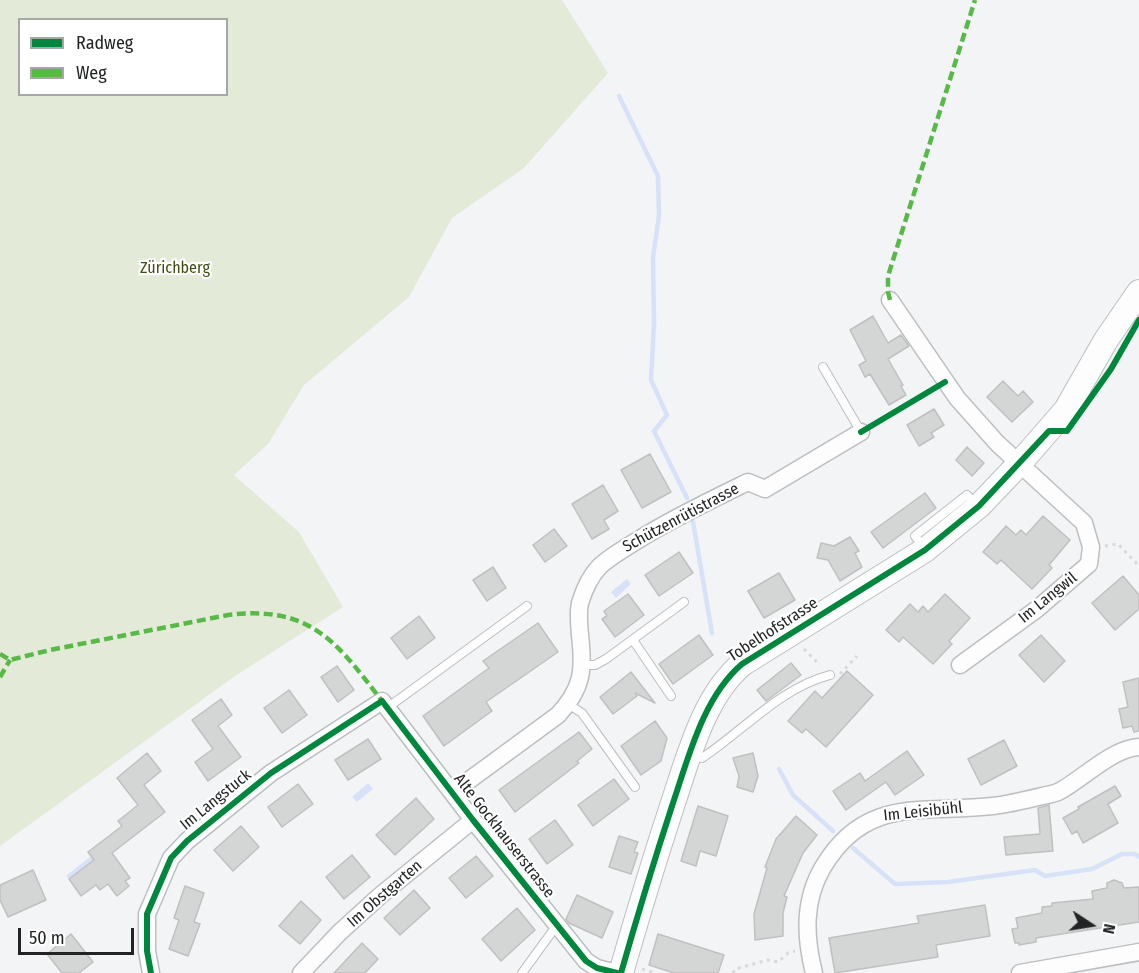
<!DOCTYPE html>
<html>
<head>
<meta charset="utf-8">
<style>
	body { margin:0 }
	#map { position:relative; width:1139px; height:973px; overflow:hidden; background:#f2f4f6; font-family:"Fira Sans Condensed",sans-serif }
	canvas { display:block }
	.legend { position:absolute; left:18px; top:18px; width:210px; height:78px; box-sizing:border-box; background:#fff; border:2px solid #a6a7a7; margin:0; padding:8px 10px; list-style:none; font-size:18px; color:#212324 }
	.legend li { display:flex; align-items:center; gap:12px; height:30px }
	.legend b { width:30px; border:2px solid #a6a7a7 }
	.north { position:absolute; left:1061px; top:895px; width:60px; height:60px; -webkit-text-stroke:4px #fff; paint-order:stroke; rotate:102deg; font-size:16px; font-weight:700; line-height:24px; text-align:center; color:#212324 }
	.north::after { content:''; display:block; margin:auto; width:21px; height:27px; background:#212324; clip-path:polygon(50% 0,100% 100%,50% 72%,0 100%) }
	.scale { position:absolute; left:18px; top:928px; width:116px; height:27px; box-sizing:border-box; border:3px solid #212324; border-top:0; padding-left:8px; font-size:18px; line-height:21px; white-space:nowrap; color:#212324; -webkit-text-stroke:4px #fff; paint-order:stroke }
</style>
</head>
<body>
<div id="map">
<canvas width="1139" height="973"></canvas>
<ul class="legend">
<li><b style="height:8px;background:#00873e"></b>Radweg</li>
<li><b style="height:8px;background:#58b947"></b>Weg</li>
</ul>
<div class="north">N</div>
<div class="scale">50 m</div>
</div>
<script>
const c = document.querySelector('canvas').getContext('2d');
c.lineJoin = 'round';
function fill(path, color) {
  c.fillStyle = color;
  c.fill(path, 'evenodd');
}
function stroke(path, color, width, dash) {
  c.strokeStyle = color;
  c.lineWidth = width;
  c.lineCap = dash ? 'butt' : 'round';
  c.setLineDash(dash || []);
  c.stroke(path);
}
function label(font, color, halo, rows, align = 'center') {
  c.font = font + ' "Fira Sans Condensed",sans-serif';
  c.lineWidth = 4.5;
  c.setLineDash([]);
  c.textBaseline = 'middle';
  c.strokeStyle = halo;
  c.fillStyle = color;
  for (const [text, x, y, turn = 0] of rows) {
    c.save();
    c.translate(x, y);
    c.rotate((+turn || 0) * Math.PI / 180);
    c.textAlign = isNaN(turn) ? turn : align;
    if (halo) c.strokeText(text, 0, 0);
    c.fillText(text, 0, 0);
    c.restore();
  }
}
fill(new Path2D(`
	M0 0H562L608 73 524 168 452 218 409 297 304 385 268 444 234 475 299 532 343 607 235 676 0 846ZM20 20H226V94H20Z`), '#e3ebd8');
fill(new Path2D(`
	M627 579 631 584 616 598 611 592Z
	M368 783 373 789 357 802 352 797Z
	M91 856 94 860 69 879 66 876Z`), '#d7e2f8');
stroke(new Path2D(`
	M619 96 658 176 659 216 653 257 654 323 651 380 667 415 654 431 687 498
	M693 522 712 633
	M779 769 793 795 833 831
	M853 848 895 884 948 882 1035 870 1045 876 1092 869 1122 854H1135L1139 857`), '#d7e2f8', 4.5);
const building = new Path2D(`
	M873 316 888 343 901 335 909 346 888 359 903 385 901 386 906 395 889 405 870 374 865 377 859 365 866 361 850 330Z
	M1003 381 1018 396 1023 391 1033 402 1012 422 987 397Z
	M934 409 944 425 931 433 934 437 919 446 907 425Z
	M967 447 984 463 972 476 956 460Z
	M650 454 671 492 642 508 621 470Z
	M603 485 618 511 604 520 609 529 592 539 572 504Z
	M925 493 936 508 883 548 871 532Z
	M1043 516 1070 540 1049 565 1052 568 1032 589 1001 560 997 564 983 552 1006 526 1016 535 1021 530 1026 535Z
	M554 529 567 546 545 562 533 545Z
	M850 537 859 551 855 553 862 567 840 581 828 560 817 558 821 543 834 546Z
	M679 552 693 573 659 596 645 575Z
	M493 567 506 588 487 601 473 580Z
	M779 573 795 600 764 618 748 591Z
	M1123 576 1139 595V609L1115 630 1092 603Z
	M628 594 644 615 615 637 602 619 607 616 604 611Z
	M945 594 970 618 949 641 952 644 933 664 903 637 899 642 886 630 910 604 918 612 923 606 928 612Z
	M419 616 435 638 407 659 391 638Z
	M538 623 558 652 486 702 492 711 444 746 423 716 489 668 483 661Z
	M699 635 713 655 673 684 659 664Z
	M1041 635 1065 661 1044 682 1019 655Z
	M791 663 801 675 766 701 757 690Z
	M337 666 354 690 338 702 321 677Z
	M847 671 873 695 826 747 806 729 802 733 788 721 815 691 822 698Z
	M631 672 655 703 635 693 637 696 613 714 600 697Z
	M1139 678V731L1134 732 1132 726 1123 728 1119 709 1128 707 1123 682Z
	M289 690 307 715 282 733 264 708Z
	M221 699 232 715 218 726 241 757 208 781 195 762 213 749 192 720Z
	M655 721 667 738 661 761 641 775 621 746Z
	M579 732 592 749 577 761 579 763 515 812 499 790Z
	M368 739 381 759 348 780 335 760Z
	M1004 740 1017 766 981 785 968 759Z
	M907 751 924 775 895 795 886 782 846 810 833 791 860 773 865 781Z
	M147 753 161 771 144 785 165 812 112 853 130 878 125 881 129 886 117 896 108 884 100 890 96 885 81 896 69 879 94 860 88 852 122 826 118 821 138 805 117 778Z
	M753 753 758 776 753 792 737 787 739 776 733 758Z
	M614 779 629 799 593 826 578 805Z
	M298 784 313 804 282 827 268 807Z
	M1115 786 1121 796 1108 804 1118 823 1083 843 1077 831 1072 834 1063 818 1079 809 1078 807Z
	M416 798 434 819 395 855 376 835Z
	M1049 805 1053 851 1006 855 1004 837 1040 834 1038 808Z
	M698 806 728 816 716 856 700 851 696 866 681 861Z
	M796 816 817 835 803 853 784 896 787 897 783 913V936L755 940 754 914 767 868 765 867 776 839Z
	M555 820 573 845 547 864 529 839Z
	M241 826 259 847 233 871 214 850Z
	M619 836 638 842 634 852 638 853 631 874 609 867Z
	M352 855 370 877 344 899 326 877Z
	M476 856 493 876 466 898 449 878Z
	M33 870 46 900 8 917 0 900V885Z
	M1114 880 1122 883 1124 888 1139 887V922L1036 938V942L1019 945V943H1015L1012 929 1018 928 1016 918 1042 913V907L1052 906V903L1093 899 1092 891 1107 888V883Z
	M185 886 204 893 194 922 200 924 188 956 169 949 179 920 174 918Z
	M414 890 430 908 400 935 384 918Z
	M577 895 613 912 602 938 569 923 566 919Z
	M301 901 321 920 300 944 279 926Z
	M985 905 990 936 936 945 938 957 835 973 829 938 919 923 917 916Z
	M517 908 535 930 501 961 482 939Z
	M71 934 93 962 79 973H62L47 954Z
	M658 934 724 955 718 973H674L649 965Z
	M362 943 378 959 365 973H334Z`);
fill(building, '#d4d5d5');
stroke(building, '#c0c0c1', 1.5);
const lane = new Path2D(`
	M823 367 861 432
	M923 547 915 536 967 495 977 505
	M633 640 671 696
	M583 665H595L606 659 684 602
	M568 704 582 713 635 787
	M387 708 527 606
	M689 757 702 758C743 731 780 688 830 675
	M522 973 557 925`);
const street = new Path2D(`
	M890 300 957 398 997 443 1084 523 1091 547 1089 564 1037 609 960 665
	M453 792 558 715C583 688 584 670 580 635 579 625 578 612 580 603 584 590 591 575 600 566 611 556 625 548 638 540 673 518 711 500 748 482L765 489 861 432
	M151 973 147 951V914L171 858 187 841 271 773 382 701 473 820 586 961 597 968 617 973
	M301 973 340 932 382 894 473 820
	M814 973C805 937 803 901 823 867 866 795 923 814 993 806 1010 804 1026 800 1042 796 1048 795 1054 794 1060 791 1084 778 1111 749 1139 747
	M1020 973 1139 952`);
const secondary = new Path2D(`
	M621 973C637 917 654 861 672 806 688 759 703 697 742 664L925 550 979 506 1019 464 1066 410 1106 340 1139 292`);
stroke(lane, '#bcbec0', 10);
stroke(street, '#bcbec0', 19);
stroke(secondary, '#bcbec0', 26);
stroke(new Path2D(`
	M1105 546 1118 544 1139 566
	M804 649 820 665
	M840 674 857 656
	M642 969 655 973
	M733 973 735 969 768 960 778 962 788 953 795 951`), '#d8d9d9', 3, [3, 4.5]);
stroke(lane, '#fdfdfe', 8);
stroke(street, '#fdfdfe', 16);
stroke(secondary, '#fdfdfe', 24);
stroke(new Path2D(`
	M890 300 888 292V276L975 0
	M0 654 10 660 50 650 228 615C310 605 336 641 382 701
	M0 677 10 660`), '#58b947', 4.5, [9, 4.5]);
stroke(new Path2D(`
	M861 432 945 382
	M151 973 147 951V914L171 858 187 841 271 773 382 701 473 820 586 961 597 968 617 973
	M621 973C637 917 654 861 672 806 688 759 703 697 742 664L925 550 979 506 1049 431H1067L1111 369 1139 320`), '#00873e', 6);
label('16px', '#3e4c11', '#fff', [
	["Zürichberg",175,269]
]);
label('16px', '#212324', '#fff', [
	["Schützenrütistrasse",681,518,-28],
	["Im Langwil",1048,598,-39],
	["Tobelhofstrasse",773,630,-33],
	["Im Langstuck",216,800,-39],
	["Im Leisibühl",923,812,-6],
	["Alte Gockhauserstrasse",504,836,52],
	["Im Obstgarten",385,894,-41]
]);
</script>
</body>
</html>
